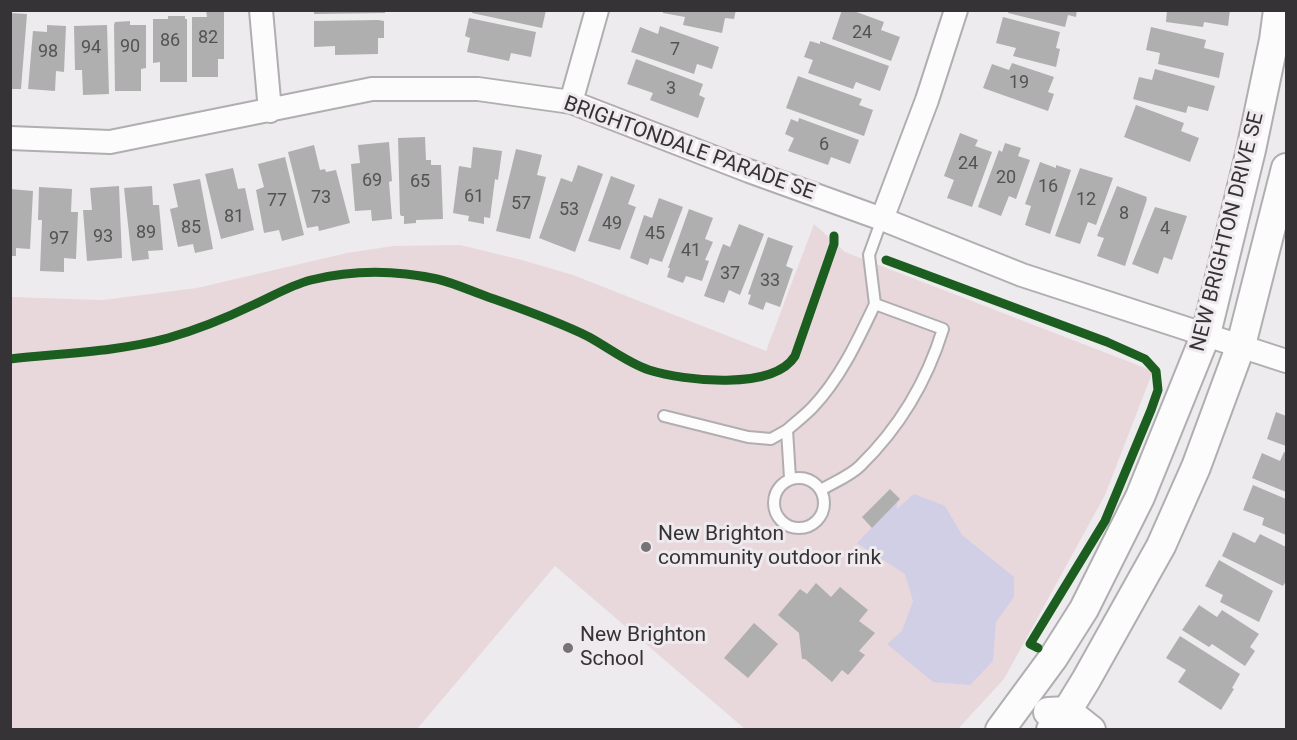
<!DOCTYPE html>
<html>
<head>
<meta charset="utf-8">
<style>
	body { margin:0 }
	#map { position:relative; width:1297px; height:740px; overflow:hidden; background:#edebed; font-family:Roboto,sans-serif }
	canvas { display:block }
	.frame { position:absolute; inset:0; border:12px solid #353335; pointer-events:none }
</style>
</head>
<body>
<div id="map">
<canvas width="1297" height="740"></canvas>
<div class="frame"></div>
</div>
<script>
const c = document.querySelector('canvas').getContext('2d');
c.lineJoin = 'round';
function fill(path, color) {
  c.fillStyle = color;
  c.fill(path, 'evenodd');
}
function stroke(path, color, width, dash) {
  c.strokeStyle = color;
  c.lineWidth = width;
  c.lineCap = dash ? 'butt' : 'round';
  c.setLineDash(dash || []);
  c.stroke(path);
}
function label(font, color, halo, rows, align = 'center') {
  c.font = font + ' Roboto,sans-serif';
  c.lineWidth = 6;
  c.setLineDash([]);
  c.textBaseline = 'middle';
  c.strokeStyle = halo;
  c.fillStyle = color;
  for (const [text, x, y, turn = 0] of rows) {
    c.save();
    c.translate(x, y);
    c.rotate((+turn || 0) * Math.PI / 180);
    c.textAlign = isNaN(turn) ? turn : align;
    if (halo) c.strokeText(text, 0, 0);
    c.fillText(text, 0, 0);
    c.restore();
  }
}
fill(new Path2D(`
	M814 224 845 252 1153 371 1105 495 1004 679 958 729H745L555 566 417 729 11 730V297L103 300 197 288 347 253 393 246 460 245 522 260 573 275 766 351Z`), '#e8d8dc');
fill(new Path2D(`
	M914 494 945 506 962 535 1014 577V597L996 622 993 661 970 685 933 682 887 644 902 631 913 601 905 574 857 543 897 502V509Z`), '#d1cfe5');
fill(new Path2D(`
	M206 10H224V59H218V77H192V17H207Z
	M314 10H385V13L314 14Z
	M473 10H546L542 28 472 13Z
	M663 10H736L734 19 725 18 722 33 683 25 685 17 663 13Z
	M842 10H851L884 22 881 30 900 37 891 61 832 39Z
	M1009 10H1077L1076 17 1068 15 1065 27 1008 13Z
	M1167 10H1230L1228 26 1204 22 1203 27 1166 22Z
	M10 13 27 14 21 89H10Z
	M168 16H185V19H187V82H160V62L153 63V19H168Z
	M1003 17 1060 32 1056 48 1060 49 1056 67 1013 56 1016 48 996 43Z
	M469 18 536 32 531 57 511 53 509 61 467 52 470 38 465 36Z
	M378 20 384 21V38H378V54L335 55V46L314 47V21Z
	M130 21V25H146V68L141 69V91H115L114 25 115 22Z
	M47 25 66 26 64 72 56 71 55 91 28 89 33 31 47 32Z
	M107 25 109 94 83 95 82 70H75L74 26Z
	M660 26 719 47 712 69 697 64 694 74 631 52 640 27 658 34Z
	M1151 27 1206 40 1204 48 1224 53 1219 78 1158 64 1160 53 1146 50Z
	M810 41 820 44V41L889 66 880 91 856 82 853 89 808 73 813 60 804 57Z
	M636 59 703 84 699 95 705 98 698 118 650 100 653 93 627 84Z
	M1012 63 1054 77 1048 92 1054 94 1048 111 983 88 992 64 1009 70Z
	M1155 69 1215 86 1208 111 1188 106 1186 113 1133 99 1139 77 1152 80Z
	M798 76 862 99 859 105 873 110 864 136 786 108Z
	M1136 105 1184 123 1181 131 1199 138 1190 162 1124 137Z
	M799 118 859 140 850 164 831 157 828 165 788 151 794 138 785 134 791 119 798 122Z
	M960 133 978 140 975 146 992 152 972 207 947 198 954 180 944 176Z
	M425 137 426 160H431V165H441L443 219 416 220V223L404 224V216H401L400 214 398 138Z
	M389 142 392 181 389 182 392 219 372 221 371 210 355 211 351 164 360 163 358 145Z
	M1005 143 1021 148 1018 156 1030 160 1016 199 1009 196 1001 216 978 207 999 150 1002 152Z
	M314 145 320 170 325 169 326 172 336 170 350 223 319 231 318 226 307 228 288 152Z
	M473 147 502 151 498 180 495 179 490 218 484 217V224L468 221 469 216 453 213 459 166 471 168Z
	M516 149 542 155 537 175 546 177 530 239 496 231Z
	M285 157 304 235 282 241 279 230 264 233 256 190 264 187 258 164Z
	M1040 162 1056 168V165L1071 170 1050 234 1025 225 1031 206 1025 204Z
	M578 165 603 174 575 252 539 238 561 178 572 182Z
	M233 168 238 189 245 188 254 230 221 239 205 174Z
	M1080 168 1113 178 1096 225 1088 222 1080 244 1055 236Z
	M611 176 635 185 628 204 636 207 620 250 588 241Z
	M200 179 213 249 195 253 193 244 178 247 170 209 178 207 173 184Z
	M119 186 122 258 87 261 83 210H92L90 188Z
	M152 186 153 205H159L163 250 148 251 149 259 132 261 124 188Z
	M1117 186 1147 197 1146 199H1147L1125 266 1097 256 1104 238 1097 236Z
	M39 187 72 189 71 212H78L76 259 64 258V272L40 271 42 220H38Z
	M10 189 33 191 30 249 16 248V256H10Z
	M659 198 683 207 662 262 650 258 648 265 630 258 644 215 652 218Z
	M1155 207 1187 216 1172 260 1164 257 1158 274 1132 264Z
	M689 209 713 218 705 239 713 242 705 260 709 261 702 281 686 276 683 283 667 277 670 268H668Z
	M739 224 764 234 740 295 729 290 724 303 704 296 723 244 730 247Z
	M768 237 793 246 786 266 793 269 780 307 766 302 763 310 748 304 751 295 748 294Z
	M1276 412 1286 416V446L1267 439Z
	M1284 452 1286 453V492L1252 478 1262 453 1280 461Z
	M1253 485 1286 499V535L1262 525 1264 518 1243 510Z
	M890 489 900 499 872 528 862 517Z
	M1233 532 1255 543 1260 534 1286 547V581L1283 586 1222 556Z
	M1219 560 1273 591 1259 622 1220 602 1223 595 1205 586Z
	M816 583 831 597 840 587 868 610 859 621 875 633 859 651 865 655 848 675 842 670 832 682 805 659H802L799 633 778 615 800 589 807 594Z
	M1199 605 1217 617 1222 610 1259 634 1250 647 1255 651 1245 666 1212 644 1209 647 1182 630Z
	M754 623 778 644 748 678 724 658Z
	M1180 636 1240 674 1232 688 1234 689 1221 710 1178 682 1186 670 1166 658Z`), '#b0afb0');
const service = new Path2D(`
	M664 416 748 437 771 439 787 430
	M774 503a25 25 0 1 1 50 0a25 25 0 1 1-50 0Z
	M790 478 787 430C795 423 804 416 812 408 840 379 858 340 875 304
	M821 490C834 482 850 476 860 466 899 428 927 381 943 329L875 304 869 255 882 219`);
const minor = new Path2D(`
	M261 10 270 111
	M571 102 597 10
	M10 138 110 142 372 89H478L571 102 749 171 882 219 1022 275 1286 361
	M882 219 927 100 956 10`);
const tertiary = new Path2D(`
	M1048 712 1067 711 1091 730
	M1000 730 1053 658 1084 609 1140 497 1206 334 1251 150 1274 40 1278 10
	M1051 730 1067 711 1086 680 1161 546 1196 467 1241 345 1286 168`);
stroke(service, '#b0aeb0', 14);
stroke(minor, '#b0aeb0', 26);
stroke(tertiary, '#b0aeb0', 32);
stroke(service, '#fcfcfc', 10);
stroke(minor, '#fcfcfc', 22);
stroke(tertiary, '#fcfcfc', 28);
stroke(new Path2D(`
	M886 260 1107 342 1145 359 1156 371 1158 390 1151 410 1105 521 1030 644 1038 648
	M10 359C63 353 116 352 168 338 196 330 226 318 253 305 271 297 291 285 311 280 352 270 395 270 437 279 454 283 471 291 488 297 522 309 557 321 589 337 609 348 628 363 649 370 684 381 773 391 795 356L834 244V236`), '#1b5e20', 9);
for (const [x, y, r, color] of [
	[646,547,6,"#757375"],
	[568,648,6,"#757375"]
]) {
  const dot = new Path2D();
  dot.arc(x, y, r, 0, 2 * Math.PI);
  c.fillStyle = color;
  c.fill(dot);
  stroke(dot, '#eeeaee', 2);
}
label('18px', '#545254', null, [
	["24",862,33],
	["82",208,38],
	["86",170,41],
	["90",130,47],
	["94",91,48],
	["7",675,50],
	["98",48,52],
	["19",1019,83],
	["3",671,89],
	["6",824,145],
	["24",968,164],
	["20",1006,178],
	["69",372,181],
	["65",420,182],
	["16",1048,187],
	["61",474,197],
	["73",321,198],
	["12",1086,200],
	["77",277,201],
	["57",521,204],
	["53",569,210],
	["8",1124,214],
	["81",234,217],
	["49",612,224],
	["85",191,228],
	["4",1165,229],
	["89",146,233],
	["45",655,234],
	["93",103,237],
	["97",59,239],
	["41",691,251],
	["37",730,274],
	["33",770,281]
]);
label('21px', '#353335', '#eeeaee', [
	["BRIGHTONDALE PARADE SE",689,149,20],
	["NEW BRIGHTON DRIVE SE",1228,232,-76]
]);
label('21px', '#353335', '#eeeaee', [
	["New Brighton",658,535],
	["community outdoor rink",658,559],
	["New Brighton",580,636],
	["School",580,660]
], 'left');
</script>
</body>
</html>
